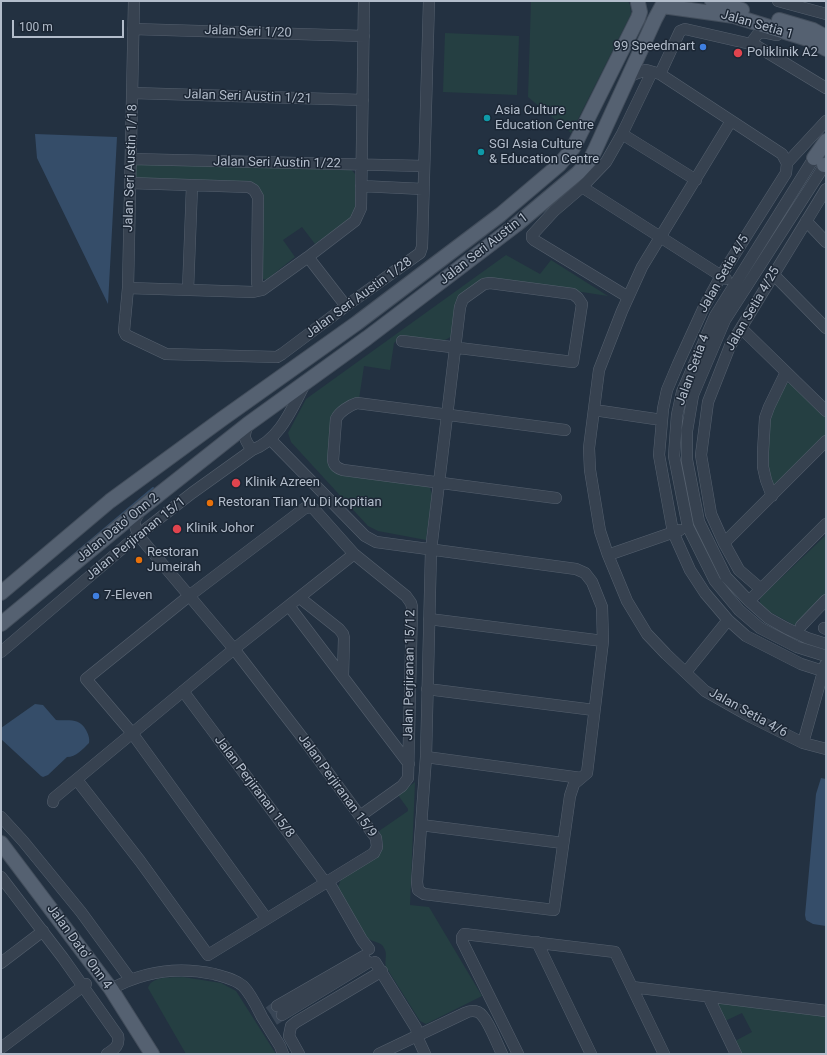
<!DOCTYPE html>
<html>
<head>
<meta charset="utf-8">
<style>
	body { margin:0 }
	#map { position:relative; width:827px; height:1055px; overflow:hidden; background:#233141; font-family:Roboto,sans-serif }
	canvas { display:block }
	.frame { position:absolute; inset:0; border:2px solid #b3bdcb; pointer-events:none }
	.scale { position:absolute; left:12px; top:20px; width:112px; height:18px; box-sizing:border-box; border:2px solid #b3bdcb; border-top:0; padding-left:5px; font-size:12px; line-height:14px; white-space:nowrap; color:#b3bdcb; -webkit-text-stroke:3px #1c2735; paint-order:stroke }
</style>
</head>
<body>
<div id="map">
<canvas width="827" height="1055"></canvas>
<div class="frame"></div>
<div class="scale">100 m</div>
</div>
<script>
const c = document.querySelector('canvas').getContext('2d');
c.lineJoin = 'round';
function fill(path, color) {
  c.fillStyle = color;
  c.fill(path, 'evenodd');
}
function stroke(path, color, width, dash) {
  c.strokeStyle = color;
  c.lineWidth = width;
  c.lineCap = dash ? 'butt' : 'round';
  c.setLineDash(dash || []);
  c.stroke(path);
}
function label(font, color, halo, rows, align = 'center') {
  c.font = font + ' Roboto,sans-serif';
  c.lineWidth = 3;
  c.setLineDash([]);
  c.textBaseline = 'middle';
  c.strokeStyle = halo;
  c.fillStyle = color;
  for (const [text, x, y, turn = 0] of rows) {
    c.save();
    c.translate(x, y);
    c.rotate((+turn || 0) * Math.PI / 180);
    c.textAlign = isNaN(turn) ? turn : align;
    if (halo) c.strokeText(text, 0, 0);
    c.fillText(text, 0, 0);
    c.restore();
  }
}
fill(new Path2D(`
	M531 1H628L630 5 631 14 571 133 528 97Z
	M445 33 519 36 517 95 443 92Z
	M134 163 350 168 355 174V208L350 219 315 244 302 227 283 240 295 257 266 280 261 278 260 189 256 186 134 180Z
	M506 255 540 274 551 260 608 296 490 278 458 299 452 336 447 339 442 341 402 336 394 343 390 370 364 366 359 399 336 413 331 468 337 474 425 486 430 488 432 494 426 540 378 531 368 526 291 442 288 433 306 399Z
	M785 383 793 384 826 417V435L774 489C763 471 765 439 770 418 772 406 780 394 785 383Z
	M826 535V596L796 626 770 612 760 603V598Z
	M415 782 410 905 429 907 482 996 426 1024 420 1021 386 967C384 961 388 954 384 948 381 941 374 943 369 939 365 935 339 892 338 887L341 879 378 856C386 847 383 841 379 831L408 811V809L398 795Z
	M183 977 221 983 236 991 276 1054H186L148 988C152 975 172 978 183 977Z
	M719 1002 826 1016V1054H740L735 1041 752 1032 742 1013 725 1021 718 1004Z`), '#253f42');
fill(new Path2D(`
	M35 134 117 137 108 304 37 158Z
	M35 704 43 705 56 720C68 721 79 717 86 730 88 734 90 738 89 743 83 749 76 757 67 757L48 775 43 777 41 776 1 739V728Z
	M821 778 826 779V926L813 924 806 920 805 915 816 794Z`), '#354d69');
stroke(new Path2D(`
	M21 599 153 488`), '#354d69', 2);
stroke(new Path2D(`
	M269 1012 277 1006
	M274 1020 282 1015`), '#394656', 11, [11, 5.5]);
const minor = new Path2D(`
	M134 1 128 288 124 331 126 335 166 354 277 357 282 354 346 306 420 253 422 247 429 1
	M778 1 826 14
	M133 29 364 36
	M751 44C759 29 761 32 777 35
	M660 74 680 31 685 29 755 45 826 88
	M629 76 646 70 660 74 782 154 787 163
	M133 93 363 100
	M731 121 642 267 622 311 599 370 589 448 590 470 600 531 608 555 627 601 647 634 666 654 705 691 751 717 803 743 826 749
	M622 134 696 180
	M819 153 814 158 715 316 682 392 677 415 674 456 688 527 715 581 739 610 760 628 797 647 826 656
	M131 159 424 166
	M787 163 786 173 721 276 704 307 678 364 667 390 663 409 659 455 673 532 690 570 705 593 728 620 746 636 801 664 826 672
	M787 163 826 121
	M826 163 725 320 693 395 687 431V460L699 522 726 577 749 601 768 618 786 628 807 638 826 644
	M130 183 249 187 254 190 258 197 257 283 262 290
	M361 186 423 189
	M582 187 726 279
	M806 221 826 242
	M308 257 346 306
	M773 274 826 328
	M128 288 253 292 262 290 308 257 355 221 361 208 364 1
	M188 290 192 186
	M628 297 534 240 532 238V235L554 211 582 187 606 162 622 134 650 76 653 72
	M741 328 826 411
	M594 410 662 420
	M248 424C243 437 244 439 252 450
	M270 439 365 536 376 542 576 569 585 573 592 582 602 607 603 641 587 773 574 784 570 796 554 910 424 894 418 890 417 882 426 757 431 550 460 307 463 299 484 284 490 283 573 294 578 298 582 304 573 362 402 341
	M772 496 766 480 763 467V452L765 418 769 407 786 372
	M556 498 343 470C337 468 334 466 333 460L336 419C339 412 350 405 357 403L565 430
	M724 543 826 441
	M608 555 680 530
	M761 589 739 570 724 543 711 514 701 455 708 402 730 346 826 189
	M300 598 339 629 343 634 344 638 343 676
	M749 601 826 524
	M289 606 409 764
	M429 619 603 641
	M801 626 826 600
	M824 628 826 629
	M1 652 138 535 192 493 252 450C280 440 292 408 305 384
	M686 672 728 620
	M427 689 594 710
	M183 691 322 878 331 886 362 940 369 949
	M803 743 825 665
	M426 757 581 778
	M77 780 140 861 208 955 374 853 377 847 376 838 305 741 234 649 138 535 134 522 140 511
	M53 802 54 798 234 649 354 554
	M1 817 23 841 81 912 130 979
	M421 825 563 843
	M1 877 63 958 118 1036C120 1046 114 1049 107 1054
	M266 918 132 733 86 679 189 596 305 508 310 507 314 509 354 554 406 596 411 603 412 607 408 778 402 786 360 816
	M537 942 591 1054
	M375 962 416 1028 419 1041 425 1054
	M1 963 43 931
	M632 987 826 1011
	M111 989C144 971 177 966 214 974 224 977 235 979 243 986 251 994 257 1007 262 1017 268 1027 274 1036 280 1046L283 1054
	M708 996 736 1054
	M277 1006 364 956
	M282 1015 369 962
	M1 1048 86 984
	M299 1054 289 1036 291 1026 296 1022 382 971
	M379 1054 465 1013C469 1011 473 1010 478 1012 487 1016 497 1044 502 1054
	M518 1054 462 941V937L464 934 615 952 664 1054`);
const major = new Path2D(`
	M712 1 742 10
	M662 6 734 16 811 40 826 49
	M779 20 813 30 826 37
	M814 158 826 141
	M824 165H826
	M1 593 110 501 222 419 357 323 500 215 559 165 573 148 638 18 640 12 638 3
	M1 624 143 507 248 424 367 338 516 225 578 173 590 160 595 150 655 19 662 6
	M1 843 111 989 152 1054`);
stroke(minor, '#55606e', 12);
stroke(major, '#434e5c', 16);
stroke(minor, '#374250', 11);
stroke(major, '#556171', 14);
for (const [x, y, r, color] of [
	[703,47,4,"#3f7fe0"],
	[738,53,5,"#e0444e"],
	[487,118,4,"#0f9aa8"],
	[481,152,4,"#0f9aa8"],
	[236,483,5,"#e0444e"],
	[210,503,4,"#e8710a"],
	[177,529,5,"#e0444e"],
	[139,560,4,"#e8710a"],
	[96,596,4,"#3f7fe0"]
]) {
  const dot = new Path2D();
  dot.arc(x, y, r, 0, 2 * Math.PI);
  c.fillStyle = color;
  c.fill(dot);
  stroke(dot, '#1c2735', 1.5);
}
label('13px', '#b3bdcb', '#1c2735', [
	["Jalan Setia 1",757,25,16],
	["Jalan Seri 1/20",248,32,2],
	["Jalan Seri Austin 1/21",248,97,2],
	["Jalan Seri Austin 1/22",277,163,1],
	["Jalan Seri Austin 1/18",131,168,-88],
	["Jalan Seri Austin 1",484,249,-38],
	["Jalan Setia 4/5",724,274,-60],
	["Jalan Seri Austin 1/28",359,298,-36],
	["Jalan Setia 4/25",753,309,-60],
	["Jalan Setia 4",693,370,-70],
	["Jalan Dato' Onn 2",118,528,-39],
	["Jalan Perjiranan 15/1",136,539,-39],
	["Jalan Perjiranan 15/12",410,675,-89],
	["Jalan Setia 4/6",748,713,29],
	["Jalan Perjiranan 15/9",337,786,54],
	["Jalan Perjiranan 15/8",254,787,53],
	["Jalan Dato' Onn 4",79,947,54]
]);
label('13px', '#b3bdcb', '#1c2735', [
	["99 Speedmart",695,47,"right"],
	["Poliklinik A2",747,53],
	["Asia Culture",495,111],
	["Education Centre",495,126],
	["SGI Asia Culture",489,145],
	["& Education Centre",489,160],
	["Klinik Azreen",245,483],
	["Restoran Tian Yu Di Kopitian",218,503],
	["Klinik Johor",186,529],
	["Restoran",147,553],
	["Jumeirah",147,568],
	["7-Eleven",104,596]
], 'left');
</script>
</body>
</html>
